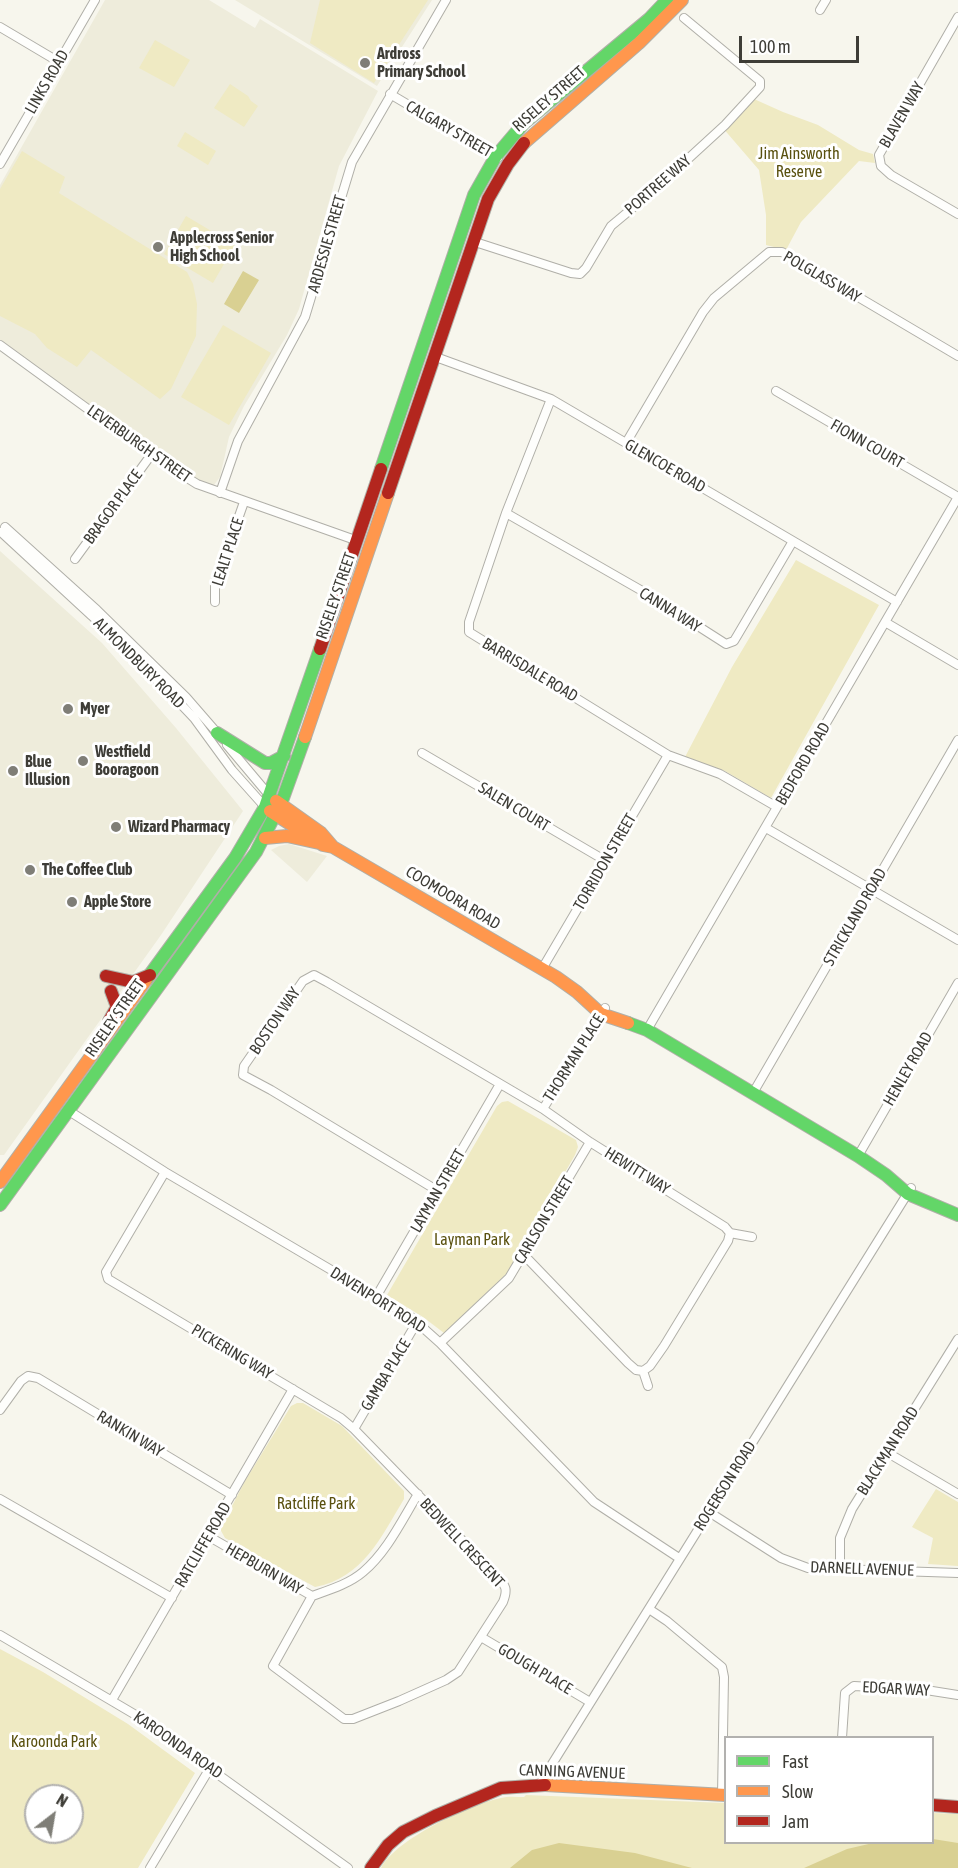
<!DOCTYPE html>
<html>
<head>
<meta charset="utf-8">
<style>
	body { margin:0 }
	#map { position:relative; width:958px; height:1868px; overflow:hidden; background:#f7f6ed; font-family:"Asap Condensed",sans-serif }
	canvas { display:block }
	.legend { position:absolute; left:724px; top:1736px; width:210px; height:108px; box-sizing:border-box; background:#fff; border:2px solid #b2b1af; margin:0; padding:8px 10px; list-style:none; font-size:18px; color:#3e3d37 }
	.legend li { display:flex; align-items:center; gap:12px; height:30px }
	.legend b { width:30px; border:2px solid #b2b1af }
	.north { position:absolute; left:24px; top:1784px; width:60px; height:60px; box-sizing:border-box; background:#fff; border:2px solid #b2b1af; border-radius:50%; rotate:31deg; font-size:16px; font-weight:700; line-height:24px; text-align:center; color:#3e3d37 }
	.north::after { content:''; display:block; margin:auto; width:21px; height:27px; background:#7f7e77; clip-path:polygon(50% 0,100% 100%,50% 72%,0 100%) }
	.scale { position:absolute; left:739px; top:36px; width:120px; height:27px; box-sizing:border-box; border:3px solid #3e3d37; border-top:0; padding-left:8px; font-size:18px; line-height:21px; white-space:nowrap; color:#3e3d37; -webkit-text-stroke:4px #fff; paint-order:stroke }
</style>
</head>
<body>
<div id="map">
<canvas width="958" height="1868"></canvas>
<ul class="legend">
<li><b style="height:8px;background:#63d668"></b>Fast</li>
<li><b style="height:8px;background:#ff974d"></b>Slow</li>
<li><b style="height:8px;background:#b3261e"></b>Jam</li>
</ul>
<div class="north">N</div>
<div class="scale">100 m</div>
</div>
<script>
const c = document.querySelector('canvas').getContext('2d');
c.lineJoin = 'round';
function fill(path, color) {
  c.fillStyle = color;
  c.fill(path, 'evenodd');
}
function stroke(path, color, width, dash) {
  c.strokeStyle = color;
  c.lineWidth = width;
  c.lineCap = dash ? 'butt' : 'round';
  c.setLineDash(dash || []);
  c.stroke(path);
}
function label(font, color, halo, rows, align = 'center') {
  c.font = font + ' "Asap Condensed",sans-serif';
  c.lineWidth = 6;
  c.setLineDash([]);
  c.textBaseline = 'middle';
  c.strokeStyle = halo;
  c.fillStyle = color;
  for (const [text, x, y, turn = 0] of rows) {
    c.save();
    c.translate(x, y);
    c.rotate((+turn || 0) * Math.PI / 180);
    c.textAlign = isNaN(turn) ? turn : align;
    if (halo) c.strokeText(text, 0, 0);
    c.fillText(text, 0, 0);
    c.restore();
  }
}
fill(new Path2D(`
	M105 0H209L255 28 260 19 378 91 339 166 299 309 287 335 244 406 229 437 220 477 214 485 197 484 0 340V185Z
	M235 0H432L377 86Z
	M0 551 102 643 176 728 243 811 161 935 4 1155H0Z
	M289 844 327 856 307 882 271 850 279 846Z`), '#eeecdb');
fill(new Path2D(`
	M320 0H428L374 83 310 43Z
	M155 40 190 60 174 87 139 68Z
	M230 84 248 96 251 101 258 106 244 127 214 108Z
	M754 99 783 112 818 125 859 150 873 154 875 163 859 161 801 222 786 250 766 245V215L759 170 722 127Z
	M185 132 216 151 208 165 177 146Z
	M22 151 65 177 59 193 187 272 193 284 197 304 196 336 171 389 160 399 91 350 77 367 47 348 35 334 0 316V189Z
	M186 216 235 245 213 283 164 254Z
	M223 325 271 353 229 425 181 397Z
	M796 560 879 605 771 798 725 771 685 757 732 667Z
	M508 1101 576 1140 578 1147 575 1155 507 1273 444 1333 423 1317 387 1295 497 1106 502 1102Z
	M297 1403H303L342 1426 404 1491V1499C381 1537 363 1578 315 1587L225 1538 220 1529 245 1481 291 1406Z
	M936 1489 958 1502V1566L928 1564 933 1538 912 1527Z
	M0 1649 43 1672 128 1724 195 1773 138 1868H0ZM36 1796H72V1832H36Z
	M526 1795 725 1803 726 1842H932L933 1813 958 1814V1868H381C395 1840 470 1804 501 1798 508 1796 517 1797 524 1797Z`), '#efeac3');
fill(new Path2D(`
	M243 271 259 280 239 313 224 304Z
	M933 1839 958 1843V1868H804L847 1849 873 1843 932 1842Z
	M559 1843 635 1853 692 1868H510L532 1850Z`), '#d9d092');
const street = new Path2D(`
	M820 10 826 0
	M958 17 879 155 881 166 891 175 958 214
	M0 27 59 62
	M390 94 498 158
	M0 164 95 0
	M472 241 571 273 580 274 586 268 611 226 653 191 725 125 760 87V81L684 18
	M0 345 151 455 197 484 358 541
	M433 356 551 399 897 602
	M776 391 958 497
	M551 399 506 513 469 622V632L668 755 720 774 777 807
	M626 443 703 312 714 298 769 252H782L958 356
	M220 493 238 441 305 317 352 162 446 0
	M506 513 651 596 726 644 734 641 737 636 793 541
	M5 527 97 610 186 697 219 735
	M1 532 92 616 174 697 194 718 232 770 265 807
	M75 559 151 455
	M215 602V584L244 502
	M885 622 958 665
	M227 745 269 795
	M422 753 606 861
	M766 828 958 940
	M542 969 668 755
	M647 1030 958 497
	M753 1093 958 740
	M543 1109 605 1008
	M69 1111 165 1172 411 1317 440 1343 594 1502 679 1558
	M858 1156 958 983
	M165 1172 106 1272 108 1279 341 1418 354 1429 497 1576C506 1586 508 1589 503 1602L458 1672 446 1680 399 1701 353 1719H344L273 1666 312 1596
	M438 1191 271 1090 243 1075 244 1066 303 981 314 975 327 982 543 1109 590 1142 725 1227 730 1233 728 1241 664 1346 650 1366 643 1371 636 1370 628 1363 524 1255
	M730 1233 752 1237
	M376 1297 500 1084
	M440 1343 509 1278 590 1142
	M643 1371 648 1386
	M0 1410 21 1381 28 1376 38 1378 232 1495
	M354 1429 417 1322
	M888 1453 958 1494
	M0 1499 172 1598
	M709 1512 781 1558 808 1568 958 1573
	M208 1536 312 1596C329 1590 349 1584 363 1572 387 1552 402 1520 418 1494
	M840 1570V1538L852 1509 958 1339
	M649 1609 667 1621 722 1667 724 1677 722 1795
	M0 1635 134 1714 348 1868
	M481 1637 590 1702
	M112 1700 293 1389
	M842 1738 845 1693 854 1686 926 1690 958 1695
	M539 1785 911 1188
	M150 1868 210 1768`);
const fast = new Path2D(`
	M381 469 474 195 496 156 524 123 649 19 667 0
	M217 733 265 763H271L284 756
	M146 980 235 858 265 807 320 649
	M628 1023 647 1030 858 1156 886 1175 908 1194 958 1215
	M0 1205 256 852 282 801 305 737`);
const slow = new Path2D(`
	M524 143 639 43 682 0
	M305 737 388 493
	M276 801 321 833 333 847
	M270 811 323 845 333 847 556 977 577 992 601 1014 628 1023
	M265 838 287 836 319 843
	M0 1182 146 980
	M545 1785 726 1795`);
const jam = new Path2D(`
	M388 493 488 199 508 164 524 143
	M320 649 381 469
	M106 976 133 982 150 975
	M109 1021 117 1007 111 991
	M932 1805 958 1807
	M371 1868 388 1845 403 1832 435 1816 501 1788 545 1785`);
stroke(street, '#b0afa8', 10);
stroke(fast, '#b0afa8', 14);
stroke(slow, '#b0afa8', 14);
stroke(jam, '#b0afa8', 14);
stroke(street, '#fefefc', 8);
stroke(fast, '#63d668', 12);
stroke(slow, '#ff974d', 12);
stroke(jam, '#b3261e', 12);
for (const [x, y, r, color] of [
	[365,63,6,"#7f7e77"],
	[158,247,6,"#7f7e77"],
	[68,709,6,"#7f7e77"],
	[83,761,6,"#7f7e77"],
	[13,771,6,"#7f7e77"],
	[116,827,6,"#7f7e77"],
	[30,870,6,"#7f7e77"],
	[72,902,6,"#7f7e77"]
]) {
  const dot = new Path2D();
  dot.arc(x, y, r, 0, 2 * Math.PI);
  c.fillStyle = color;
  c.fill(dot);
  stroke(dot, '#fff', 2);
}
label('bold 16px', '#3e3d37', '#fff', [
	["Ardross",377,54],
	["Primary School",377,72],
	["Applecross Senior",170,238],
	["High School",170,256],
	["Myer",80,709],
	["Westfield",95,752],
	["Booragoon",95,770],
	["Blue",25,762],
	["Illusion",25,780],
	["Wizard Pharmacy",128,827],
	["The Coffee Club",42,870],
	["Apple Store",84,902]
], 'left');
label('16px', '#3e3d37', '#fff', [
	["LINKS ROAD",47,82,-60],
	["RISELEY STREET",549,99,-41],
	["BLAVEN WAY",902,115,-60],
	["CALGARY STREET",449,129,30],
	["PORTREE WAY",658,185,-41],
	["ARDESSIE STREET",327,244,-74],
	["POLGLASS WAY",822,277,30],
	["LEVERBURGH STREET",139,444,35],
	["FIONN COURT",867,444,30],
	["GLENCOE ROAD",665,466,30],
	["BRAGOR PLACE",113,507,-54],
	["LEALT PLACE",228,552,-72],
	["RISELEY STREET",336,596,-71],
	["CANNA WAY",670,610,32],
	["ALMONDBURY ROAD",139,663,45],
	["BARRISDALE ROAD",530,670,31],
	["BEDFORD ROAD",803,764,-60],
	["SALEN COURT",514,807,31],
	["TORRIDON STREET",605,862,-60],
	["COOMOORA ROAD",453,898,31],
	["STRICKLAND ROAD",855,917,-60],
	["RISELEY STREET",115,1018,-55],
	["BOSTON WAY",275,1021,-56],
	["THORMAN PLACE",574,1058,-58],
	["HENLEY ROAD",908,1069,-60],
	["HEWITT WAY",637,1171,32],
	["LAYMAN STREET",438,1191,-60],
	["CARLSON STREET",544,1220,-59],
	["DAVENPORT ROAD",378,1300,32],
	["PICKERING WAY",232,1352,31],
	["GAMBA PLACE",386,1375,-59],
	["RANKIN WAY",130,1434,31],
	["BLACKMAN ROAD",888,1451,-58],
	["ROGERSON ROAD",725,1486,-58],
	["BEDWELL CRESCENT",462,1543,47],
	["RATCLIFFE ROAD",203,1545,-60],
	["HEPBURN WAY",264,1569,30],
	["DARNELL AVENUE",862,1569,2],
	["GOUGH PLACE",535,1669,31],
	["EDGAR WAY",896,1689,3],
	["KAROONDA ROAD",178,1745,35],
	["CANNING AVENUE",572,1772,2]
]);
label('16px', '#59500e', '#fff', [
	["Jim Ainsworth",799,154],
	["Reserve",799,172],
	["Layman Park",472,1240],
	["Ratcliffe Park",316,1504],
	["Karoonda Park",54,1742]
]);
</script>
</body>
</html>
